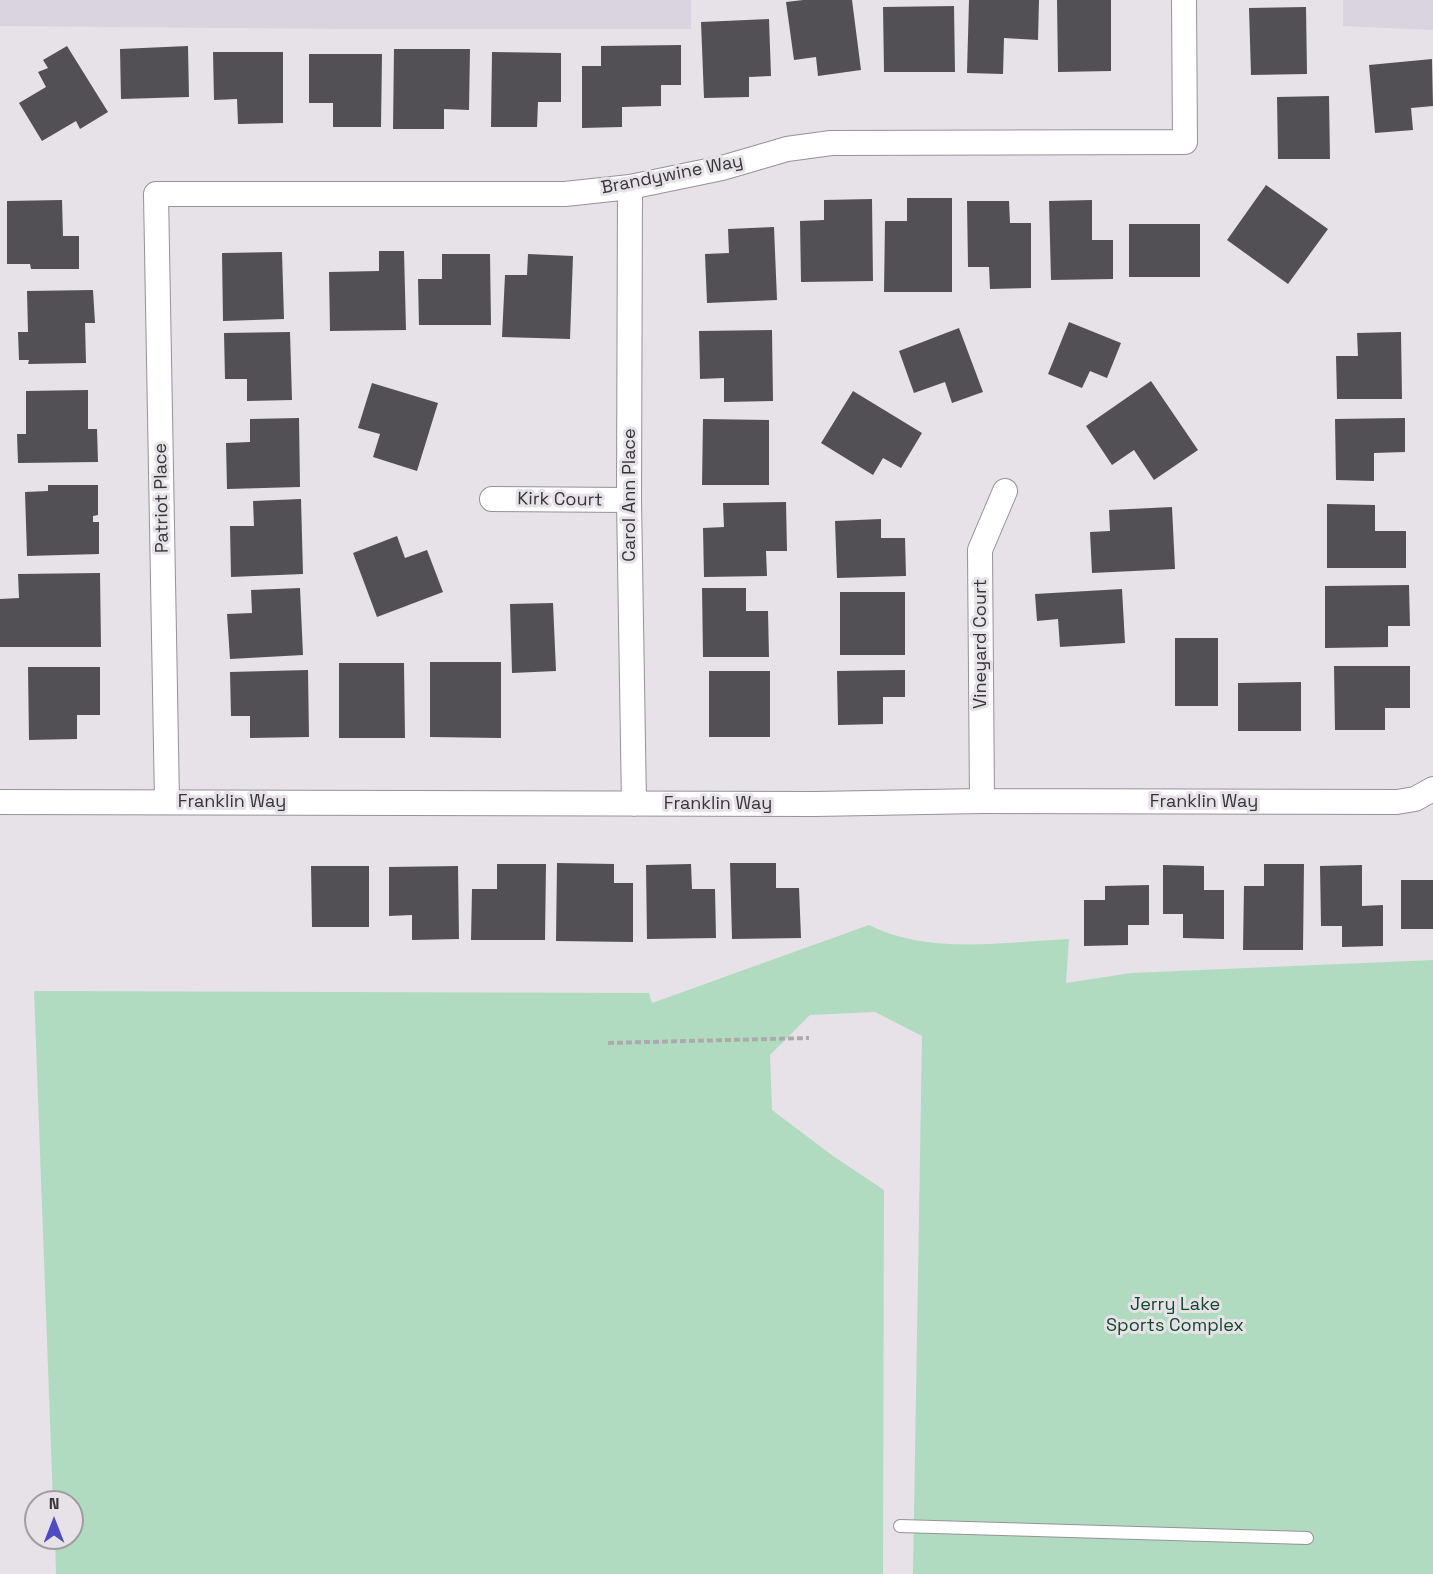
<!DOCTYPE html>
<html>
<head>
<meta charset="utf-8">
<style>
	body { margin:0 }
	#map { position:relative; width:1433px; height:1574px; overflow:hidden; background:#e6e2e8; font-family:"Space Grotesk",sans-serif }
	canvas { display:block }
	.north { position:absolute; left:24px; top:1490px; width:60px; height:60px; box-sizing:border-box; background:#e6e2e8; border:2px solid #a09da1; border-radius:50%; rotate:0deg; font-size:16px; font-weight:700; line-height:24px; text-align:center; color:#363537 }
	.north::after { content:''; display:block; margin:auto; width:21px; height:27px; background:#4f4cc3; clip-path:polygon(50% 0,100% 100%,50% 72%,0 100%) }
</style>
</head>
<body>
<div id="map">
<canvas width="1433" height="1574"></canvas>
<div class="north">N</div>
</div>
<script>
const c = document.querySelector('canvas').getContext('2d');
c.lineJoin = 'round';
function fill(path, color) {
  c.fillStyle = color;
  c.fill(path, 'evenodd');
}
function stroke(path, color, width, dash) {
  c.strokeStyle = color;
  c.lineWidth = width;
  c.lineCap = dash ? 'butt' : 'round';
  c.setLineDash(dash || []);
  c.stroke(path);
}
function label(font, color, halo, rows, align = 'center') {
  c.font = font + ' "Space Grotesk",sans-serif';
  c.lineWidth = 6;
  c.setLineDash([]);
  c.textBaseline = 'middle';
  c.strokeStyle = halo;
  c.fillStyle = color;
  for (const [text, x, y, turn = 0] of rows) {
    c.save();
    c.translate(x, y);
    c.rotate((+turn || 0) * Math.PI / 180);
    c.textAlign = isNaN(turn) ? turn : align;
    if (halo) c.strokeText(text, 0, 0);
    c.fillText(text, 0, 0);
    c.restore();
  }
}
fill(new Path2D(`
	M0 0H691V29H347L0 26Z
	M1343 0H1433V30L1343 26Z`), '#dad3e0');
fill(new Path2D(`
	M869 925C929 955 1003 942 1069 939L1066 983 1131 973 1433 960V1574H913L922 1036 875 1012 810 1015 770 1055 772 1110 833 1156 884 1190 883 1574H56L55 1538H72V1502H53L34 991 649 993 652 1003Z`), '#b1dbc0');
fill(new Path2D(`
	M803 0H852L861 70 818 76 816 57 794 60 786 2Z
	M969 0H1039L1038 40 1004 38 1003 74 967 73Z
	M1057 0H1111V71L1058 72Z
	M954 6 955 72H884L883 7Z
	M1306 7 1307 74 1251 75 1249 8Z
	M769 19 771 76 749 77V97L704 98 701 22Z
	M681 45V85H661V106L622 107V127L582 128V66H601V46Z
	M67 46 108 112 80 129 76 121 42 141 19 103 46 87 38 72 48 68 43 60Z
	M188 46 189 97 121 99 120 49Z
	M394 49H470L469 110 444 109V129H393Z
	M213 52H283V123L238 124 237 99 214 100Z
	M492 52 561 53V102H538L537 127H491Z
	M309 54H382L381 127H333V103H309Z
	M1432 59 1433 106 1411 108 1413 130 1375 133 1369 65Z
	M1329 96 1330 159H1278L1277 97Z
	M1266 185 1328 229 1288 284 1227 240Z
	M907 198H952V292H884L885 221H907Z
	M872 199 873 281 801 282 800 221 824 220V200Z
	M62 200 63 236H79V269H31L30 264H7V201Z
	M1092 200V240H1113V279L1051 280 1049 201Z
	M967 201H1009L1010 223H1031V288L990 289 989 267H968Z
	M1129 224H1200V277H1129Z
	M774 227 777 300 707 303 705 254 729 253 728 229Z
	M379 251H404L406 330 330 331 329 272 379 271Z
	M282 252 284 319 223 321 222 253Z
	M442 254H490L491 325H419L418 279H442Z
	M528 254 573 256 570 339 502 337 505 275H527Z
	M93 290 95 323H85L86 363 28 364 29 360H19L18 332H28L27 291Z
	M1069 322 1121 343 1107 378 1090 371 1082 388 1048 374Z
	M959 328 983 392 952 403 945 382 914 393 899 351Z
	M772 330 773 401 724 402V378L700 379 699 331Z
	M290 332 292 400 247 401V379H225L224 333Z
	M1401 332 1402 399H1337L1336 356H1358L1357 333Z
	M1151 381 1198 450 1154 480 1134 450 1112 465 1086 426Z
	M372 383 438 403 417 471 373 457 380 434 358 428Z
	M88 390V429H97L98 462 18 463 17 434H26V391Z
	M853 391 922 433 901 468 883 458 873 475 821 443Z
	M299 418 300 487 227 489 226 443 250 442V419Z
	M1405 418V452L1374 453V481L1336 480 1335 419Z
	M703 419 769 420V485H702Z
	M48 485H98V515L93 516V522H99V554L27 556 25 492 48 491Z
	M301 499 303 574 231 577 230 526H254L253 501Z
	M786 502 787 551H766L767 576 704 577 703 528 724 527 723 503Z
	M1327 504 1375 505V531H1406V568H1327Z
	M1172 507 1175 569 1092 573 1090 532 1110 531 1109 510Z
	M881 519V538H905L906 576 837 578 835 521Z
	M397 536 405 558 427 550 443 592 377 617 353 553Z
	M100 573 101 647H0V599L19 598 18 574Z
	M1409 585 1410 626H1388V647L1325 648V586Z
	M300 588 303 655 230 659 227 614 252 613 251 590Z
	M702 588H746V611H768L769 657H703Z
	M1122 589 1125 643 1060 647 1058 619 1037 621 1035 594Z
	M840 592H905V655H840Z
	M553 603 556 671 512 673 510 604Z
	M1175 638H1218V706H1175Z
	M430 662H501V738L430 737Z
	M339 663H404L405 738H339Z
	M1334 666H1410V708H1385V730H1335Z
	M28 667H100V715H77V739L29 740Z
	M308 670 309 737 250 738V716H231L230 672Z
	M905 670V697H883V724L838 725 837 671Z
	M709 671H770V737H709Z
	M1301 682V731H1238V683Z
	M557 863 614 864V883H633V942L556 941Z
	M730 863H776V888H799L801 938 732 939Z
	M497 864H546L545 940H471L472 889H497Z
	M691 864 692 889H715L716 938 647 939 646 865Z
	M1264 864H1304L1303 950H1243L1244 886H1264Z
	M1163 865 1204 866V890H1224V939L1183 938V914H1163Z
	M1362 865V906L1383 905V946L1342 947V926H1321L1320 866Z
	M311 866H369V927H312Z
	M458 866 459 939 412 940V915L389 916V867Z
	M1401 880H1433V929H1401Z
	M1149 885V925H1128V945L1084 946V900H1105V886Z`), '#535055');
const lane = new Path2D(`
	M900 1526 1307 1538`);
const street = new Path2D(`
	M630 187 629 500 634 804
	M492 499 629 500
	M167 801 156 194H565L630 187 722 168 787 149 831 143 1185 142 1184 0
	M982 801 980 550 1005 491
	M0 802 815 804 982 801 1397 802 1415 799 1433 789`);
stroke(lane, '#959298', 14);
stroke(street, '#959298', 26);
stroke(new Path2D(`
	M608 1043 809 1038`), '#adaaae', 4, [6, 3]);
stroke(lane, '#fff', 12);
stroke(street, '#fff', 24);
label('18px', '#363537', '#e6e2e8', [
	["Brandywine Way",672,175,-11],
	["Carol Ann Place",630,495,-90],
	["Patriot Place",162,498,-91],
	["Kirk Court",560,500,1],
	["Vineyard Court",981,644,-90],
	["Franklin Way",232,802],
	["Franklin Way",1204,802],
	["Franklin Way",718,804]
]);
label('18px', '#12472c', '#e6e2e8', [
	["Jerry Lake",1175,1305],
	["Sports Complex",1175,1326]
]);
</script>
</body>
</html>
